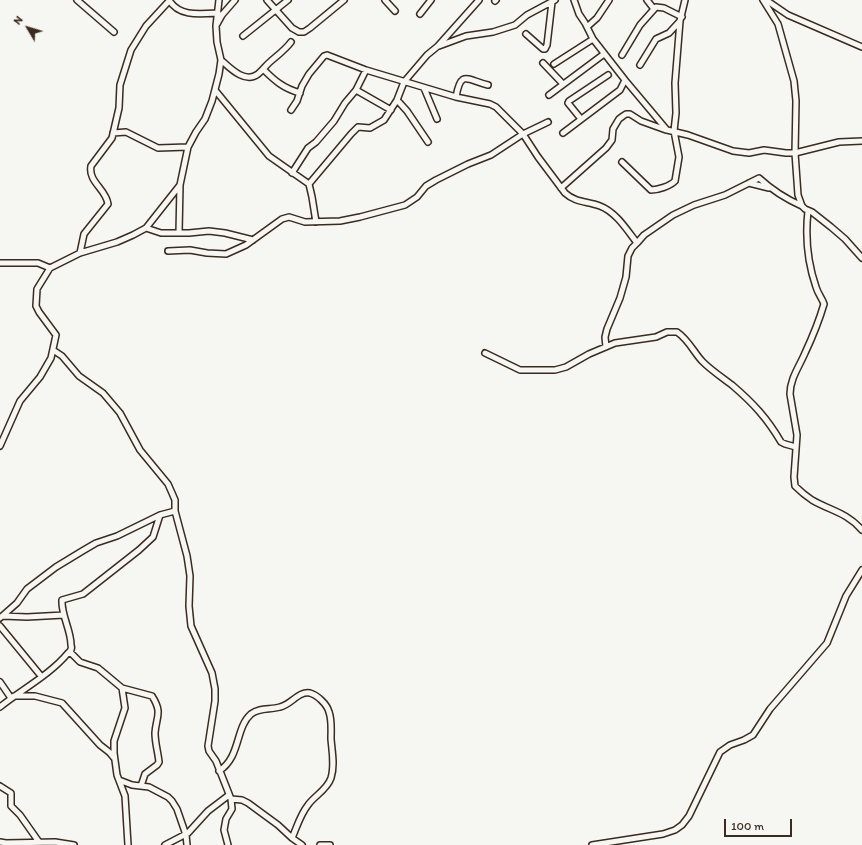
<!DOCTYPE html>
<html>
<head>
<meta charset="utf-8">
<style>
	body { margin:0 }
	#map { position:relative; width:862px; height:845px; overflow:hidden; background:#f6f6f2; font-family:Itim,sans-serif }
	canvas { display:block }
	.north { position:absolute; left:8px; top:8px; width:40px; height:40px; -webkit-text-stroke:3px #f6f6f2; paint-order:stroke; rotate:308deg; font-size:11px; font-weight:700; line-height:16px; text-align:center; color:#3b2a1e }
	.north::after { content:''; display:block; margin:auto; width:14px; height:18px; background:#3b2a1e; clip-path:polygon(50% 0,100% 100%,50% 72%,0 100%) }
	.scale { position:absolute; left:724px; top:819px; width:68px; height:18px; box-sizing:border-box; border:2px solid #3b2a1e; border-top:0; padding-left:5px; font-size:12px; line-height:14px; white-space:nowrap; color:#3b2a1e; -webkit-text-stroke:3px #f6f6f2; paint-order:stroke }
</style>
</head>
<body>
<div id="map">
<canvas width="862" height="845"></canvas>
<div class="north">N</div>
<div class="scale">100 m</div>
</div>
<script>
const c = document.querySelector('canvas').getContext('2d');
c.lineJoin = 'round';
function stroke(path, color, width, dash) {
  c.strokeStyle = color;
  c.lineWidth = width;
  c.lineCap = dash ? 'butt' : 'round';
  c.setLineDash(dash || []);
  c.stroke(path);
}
const minor = new Path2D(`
	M77 0 114 32
	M169 0C179 17 200 14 218 13
	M267 0 292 28 299 32H304L310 28 344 0
	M385 0 395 11
	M647 0 654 9
	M763 0 778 24 794 81 796 101 795 153 798 195 802 206 805 209 812 212 831 227 845 239 862 258
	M766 0 788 15 862 47
	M495 1 496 0
	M420 14 431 0
	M217 24 222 15 235 0
	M587 27 597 18 609 0
	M526 34 543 49H545L547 45 552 2
	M243 36 288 0
	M439 46 466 36 493 32 515 25 527 15 555 0
	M622 55 640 25 656 7 664 8 682 17
	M221 60C230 68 245 84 258 74 263 70 266 65 271 61 278 55 286 49 291 42
	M543 63 563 84
	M554 64 593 39
	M640 65 656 39 669 33 680 21 685 0
	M263 69C275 81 283 88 300 93
	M625 80 667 130 688 135 733 151 749 153 764 150 786 153H795L839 142 862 141
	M424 88 437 119
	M215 90 269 156 309 184 312 197 316 222
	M356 90 391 110
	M549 95 604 54
	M456 97C461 69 467 80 488 85
	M397 100 407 111 428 142
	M291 110 297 101 302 86 309 74 324 56 327 55 366 70 456 97 490 104 496 107 523 134 538 157 565 193C576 203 587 201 600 206 616 212 627 230 637 243
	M581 119 568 103 569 101 608 75
	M113 133 126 132 158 148 188 147
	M563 133 620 90 625 80 593 39 585 23 579 14 574 0
	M622 162 651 190C658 190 670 186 675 181L679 157 674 131 676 113 675 83 680 21
	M292 173 308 148 316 142 334 121 345 103 356 90 366 70
	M749 183 769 188
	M309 184 351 134 358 127 370 128 384 120 397 100 404 82 427 55 438 46 479 0
	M561 188 606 148 612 140 613 129 619 119 623 116 626 114H630L641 121 666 130
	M808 211C805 238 807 261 816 287 818 294 822 298 824 304 819 321 812 338 805 353 799 367 790 379 790 394L797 435 794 477 795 486C800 491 806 496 812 500 831 511 846 512 862 530
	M146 228 161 233H189L209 231 225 233 253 240
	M179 233 180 185
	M168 251 190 250 207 253 226 254 246 245 282 219 289 217 305 222 340 221 360 217 405 205 417 197 426 186 436 180 468 164 491 155 523 134 548 122
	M80 253 84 234 108 204C106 189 88 182 91 166L112 138 119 108 120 85 131 50 146 26 169 1
	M0 263H38L50 268
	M606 347 605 337 607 329 620 298 626 277 628 256 632 248 637 243 644 235 673 215 694 205 725 195 759 178C772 190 786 199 802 206
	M53 350 62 356 79 376 103 393 120 413 140 450 168 484 172 493 175 500V511L187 556 190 576 189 606 191 626 212 673 215 689V701L208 746 209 751 216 761 231 799 232 809 226 819 224 830 228 845
	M485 353 520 370H555L566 367 589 354 615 343 656 337 667 332H677C689 340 694 353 703 362 712 371 723 378 732 385 753 403 767 418 781 442L785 444 796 447
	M0 446 20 401 40 377 51 358 56 335 39 312 36 306 37 289 50 268 80 253 117 242 133 235 146 228 180 185 188 147 196 132 205 119 212 101 219 74 221 60 217 42 216 26 219 0
	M3 616 27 617 64 615
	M0 618 17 603 27 589 56 567 84 550 96 543 117 536 160 515 175 511
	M0 626 41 676
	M70 652 80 662 98 668 122 688 125 708 114 741V753L117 775 125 796 128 845
	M0 682 11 698
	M122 688 152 696C163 713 156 717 155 733 155 743 158 752 159 762L157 765 145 774 141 786
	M14 696H35L62 703 100 745 109 752 114 758
	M0 707C21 690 51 674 68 653 71 651 72 648 71 645 71 630 61 615 62 600L83 594 139 550 153 537 160 515
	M219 771C241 757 235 728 251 714 260 707 270 710 280 707 291 705 298 691 310 693 317 695 327 704 329 712 332 720 331 730 331 739 332 752 335 765 331 778 327 790 314 796 308 805 300 815 297 827 292 838
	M119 780 132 785 149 787 168 797 172 801 177 809 186 835 187 845
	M0 786 11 793V806L20 815 39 842
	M231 799 242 800 248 803 278 825 292 838 302 845
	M0 842 6 843 55 842 74 845
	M165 845 188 833 208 811 229 795
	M320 845H330
	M592 845 663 834 675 830 682 825 689 816 720 752 730 745 744 740 753 735 770 709 827 643 846 596 862 570`);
stroke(minor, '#3b2a1e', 8);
stroke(minor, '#f6f6f2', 5);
</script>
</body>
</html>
